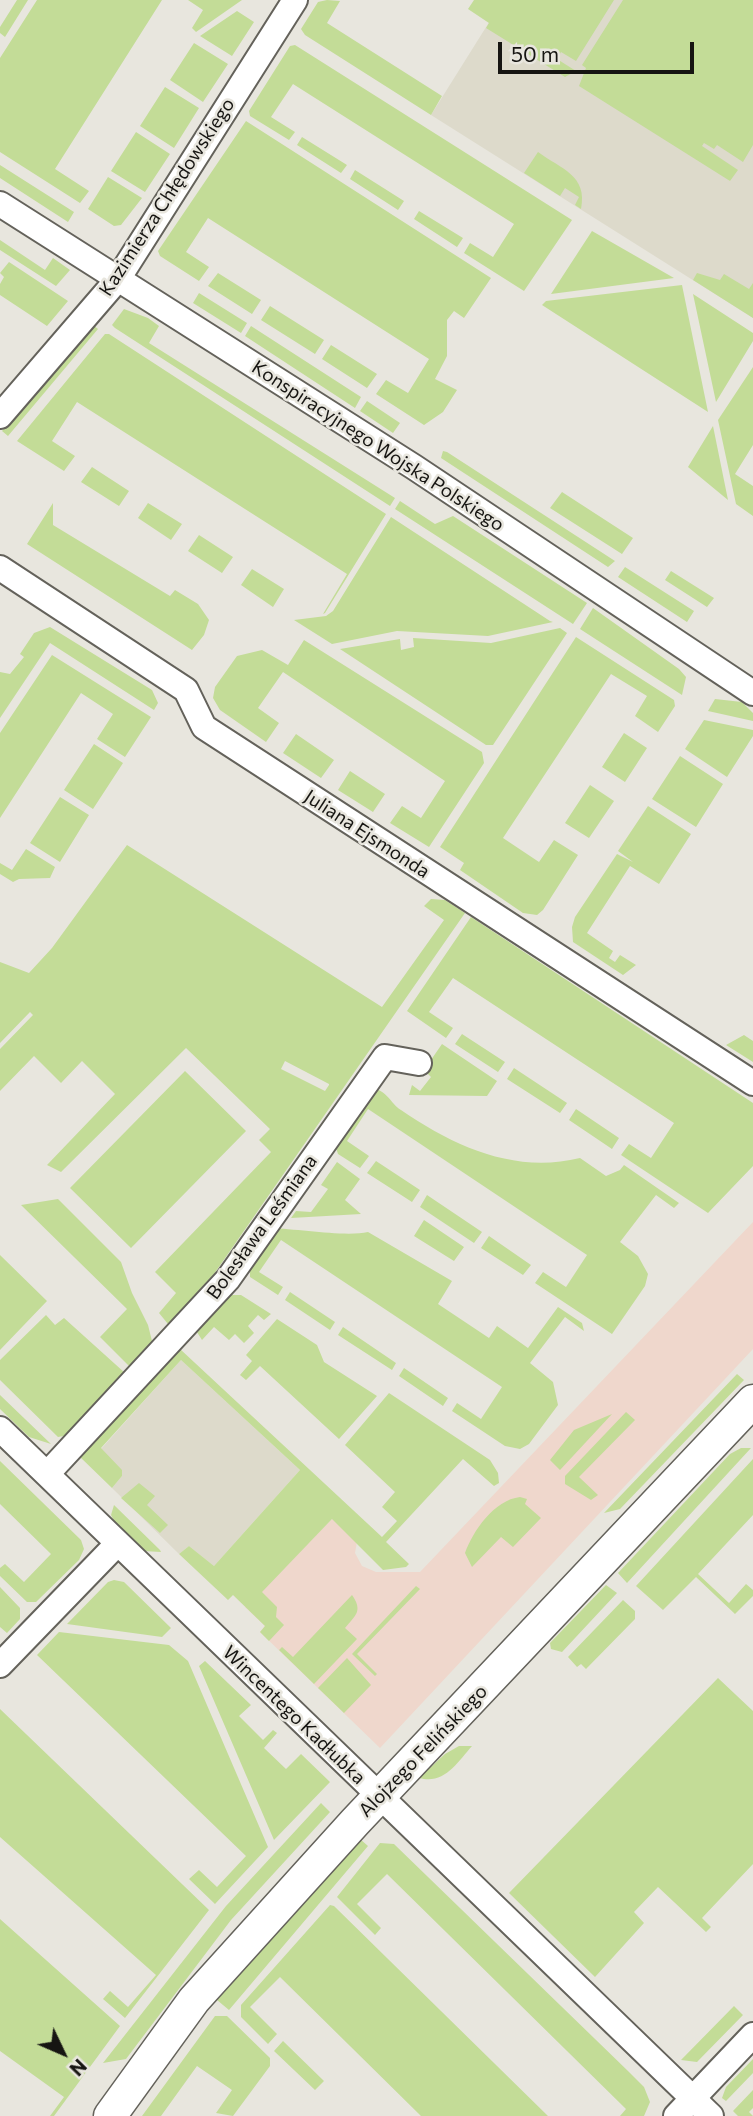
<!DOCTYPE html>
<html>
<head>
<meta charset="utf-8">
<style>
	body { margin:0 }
	#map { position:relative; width:753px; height:2116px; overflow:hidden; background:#e8e6de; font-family:Commissioner,sans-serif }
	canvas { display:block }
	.north { position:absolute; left:28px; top:2018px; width:70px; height:70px; -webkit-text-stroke:5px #e8e6de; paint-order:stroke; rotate:134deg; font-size:19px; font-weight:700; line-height:28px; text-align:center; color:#161512 }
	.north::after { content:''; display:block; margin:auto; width:24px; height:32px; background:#161512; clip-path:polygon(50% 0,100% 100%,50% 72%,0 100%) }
	.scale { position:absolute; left:498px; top:42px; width:196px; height:32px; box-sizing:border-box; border:4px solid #161512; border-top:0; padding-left:9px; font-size:21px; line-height:24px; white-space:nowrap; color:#161512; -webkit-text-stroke:5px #e8e6de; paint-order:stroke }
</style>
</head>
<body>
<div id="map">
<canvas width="753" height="2116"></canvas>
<div class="north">N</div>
<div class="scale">50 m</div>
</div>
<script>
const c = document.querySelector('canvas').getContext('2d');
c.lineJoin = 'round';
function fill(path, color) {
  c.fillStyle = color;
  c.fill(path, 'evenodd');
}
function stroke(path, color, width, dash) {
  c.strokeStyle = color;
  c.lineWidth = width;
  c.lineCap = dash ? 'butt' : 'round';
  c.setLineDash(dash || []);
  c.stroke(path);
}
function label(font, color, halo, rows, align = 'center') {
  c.font = font + ' Commissioner,sans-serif';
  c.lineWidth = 5;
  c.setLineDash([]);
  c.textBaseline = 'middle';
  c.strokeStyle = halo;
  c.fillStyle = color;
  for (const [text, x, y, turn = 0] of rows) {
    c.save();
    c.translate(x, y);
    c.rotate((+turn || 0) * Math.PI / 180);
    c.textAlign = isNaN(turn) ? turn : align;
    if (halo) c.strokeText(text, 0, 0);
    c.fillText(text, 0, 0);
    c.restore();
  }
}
fill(new Path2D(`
	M753 1222V1349L380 1748 260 1632 265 1626 245 1607 336 1515 358 1536 355 1553 362 1566 376 1572H420Z`), '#efd7cc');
fill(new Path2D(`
	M503 0H753V318L431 115Z
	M181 1360 300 1470 214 1566 189 1546 179 1554 112 1488 122 1476 101 1449Z`), '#dddacb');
fill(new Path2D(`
	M17 0H28L5 37 0 33V27Z
	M37 0H162L55 169 89 191 80 203 0 152V58Z
	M188 0H242L196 32 192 28 203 10Z
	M327 0 340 1 327 23 442 96 431 115 305 35 301 29 318 2Z
	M474 0H614L576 61 561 52 557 59 576 71 565 77 486 28 489 23 468 9Z
	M623 0H753V145L743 162 717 145 714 149 704 143 702 146 738 170 730 181 579 86 586 68 582 65Z
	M237 11 254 22 232 56 200 36Z
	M194 43 228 64 203 102 170 80Z
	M295 45 572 220 524 291 464 253 470 243 493 257 514 224 293 84 271 117 295 132 289 140 250 116 249 111 290 46Z
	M165 87 199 108 174 148 140 126Z
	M246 121 491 278 464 318 454 311 447 320V356L435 379 457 390 443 412 424 425 376 394 386 380 408 393 429 359 208 218 186 252 209 267 199 281 160 256 158 251Z
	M136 132 170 154 145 192 111 171Z
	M302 137 347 165 341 173 297 145Z
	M538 152C561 169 588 175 581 209L575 205 579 197 565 188 560 196 524 173Z
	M0 165 74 212 68 222 0 178Z
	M355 170 404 201 398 210 350 179Z
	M108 177 142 198 121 225 114 226 88 209Z
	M419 211 463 238 457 247 414 219Z
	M592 231 674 278 551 294Z
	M0 240 45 270 53 258 70 270 56 286 0 250Z
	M9 262 68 301 47 326 0 295V284L4 277 0 273Z
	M218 273 261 300 252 314 208 286Z
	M697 273 720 280 724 274 749 289 753 283V318L693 280Z
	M682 285 708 412 542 305 546 301Z
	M199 293 247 323 241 333 193 303Z
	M693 294 753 333V341L716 402Z
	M270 306 324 340 315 354 261 320Z
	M124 309 148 318 159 326 149 343 395 498 390 506 115 328 112 325Z
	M93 325 98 329 8 436 2 431Z
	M251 326 361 397 355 408 245 336Z
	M105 334H109L386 514 325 613 323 614 347 574 77 402 52 441 75 456 64 471 17 441Z
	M331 345 377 374 367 388 322 359Z
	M753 367V445L735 474 753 486V516L736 504 718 420Z
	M367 401 400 423 393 433 360 411Z
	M713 426 728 500 688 467Z
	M443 451 447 452 615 561 608 567 441 458Z
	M92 467 129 491 119 506 81 482Z
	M562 492 633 538 622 554 550 508Z
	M400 501 435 524 453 516 587 603 573 624 395 509Z
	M53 503V525L170 596 175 590 198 604 209 620 204 635 192 650 27 544Z
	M148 503 182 524 171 540 138 518Z
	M391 517 550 621 553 622 488 636 397 631 332 644 294 620 326 616 333 611Z
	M199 535 233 557 222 573 188 551Z
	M625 567 694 611 687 622 618 577Z
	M252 569 284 589 273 607 241 585Z
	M671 571 714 598 707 607 665 580Z
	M593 608 679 669 686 677 682 695 580 629Z
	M50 627 152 690 158 703 154 710 50 643 0 718V672L10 674 24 657 20 654 34 633Z
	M560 628 567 633 493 745H486L340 649 400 639 401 650 414 647 413 638 491 643Z
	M576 637 674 700 675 706 658 732 635 716 647 696 611 674 503 838 539 862 554 840 578 855 543 910 537 915 523 913 460 870 464 863 440 847Z
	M304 640 482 752 484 763 429 847 390 823 402 806 421 818 445 781 283 672 258 708 279 723 266 742 220 710 213 698 215 687 237 656 262 650 288 665Z
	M52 655 151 717 125 757 97 739 113 714 81 693 0 818V733Z
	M715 699 742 702 753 713V721L708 711Z
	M704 720 753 730V736L727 777 685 749Z
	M624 733 647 748 625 782 602 767Z
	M296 734 334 760 321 778 283 753Z
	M94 744 123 763 93 809 64 790Z
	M680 756 723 784 696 827 652 799Z
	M350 771 385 794 373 812 338 790Z
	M590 785 614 801 589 838 565 823Z
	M60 797 89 815 60 862 30 843Z
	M648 806 691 834 659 884 630 866 587 933 613 951 609 958 615 962 620 955 636 965 623 975 573 942 572 927 575 917 617 854 633 862 618 851Z
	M127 845 382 1007 444 920 424 906 431 899 445 900 465 913 214 1274 168 1324 159 1313 176 1293 155 1272 271 1152 259 1140 270 1129 186 1048 61 1172 47 1165 115 1094 82 1061 61 1083 34 1056 0 1091V1049L33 1015 30 1012 0 1043V962L29 973 52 948ZM285 1061 329 1084V1085L325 1091 281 1069Z
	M26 849 55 867 50 878 19 879 13 882 0 874V863L12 870Z
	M471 917 753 1103V1166L708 1213 621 1155 629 1144 651 1158 674 1123 453 978 429 1012 453 1028 446 1038 407 1011Z
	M462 1034 505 1062 498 1072 455 1044Z
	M744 1035 753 1041V1062L726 1045Z
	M442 1044 497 1081 487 1096 409 1095 412 1085 420 1091 431 1077 424 1070Z
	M514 1068 567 1103 560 1113 507 1079Z
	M185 1071 246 1131 131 1248 70 1188Z
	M372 1088C388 1091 390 1103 401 1110 455 1147 515 1174 580 1158L606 1176 620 1170 624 1165 679 1203 674 1208 656 1195 620 1242 638 1256 648 1274 645 1286 612 1334 535 1283 543 1272 566 1287 587 1255 368 1109 347 1141 369 1156 360 1168 338 1154 334 1142Z
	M576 1109 619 1138 612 1149 569 1120Z
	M376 1161 420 1190 412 1202 367 1173Z
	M337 1162 360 1179 345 1200 361 1214 291 1218 296 1211 311 1212 328 1189 321 1185Z
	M427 1195 482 1232 474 1243 420 1207Z
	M58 1199 121 1262 132 1293 148 1325 152 1341 129 1366 100 1337 127 1309 21 1205Z
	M424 1220 464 1247 454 1261 414 1236Z
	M271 1228C298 1229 346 1237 368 1232L452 1281 438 1304 489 1338 497 1326 528 1348 558 1307 582 1323 584 1331 565 1317 530 1363 553 1382 558 1405 529 1444 520 1449 505 1446 452 1411 457 1403 481 1419 502 1387 281 1240 259 1272 283 1287 278 1295 250 1277V1264Z
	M489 1236 531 1265 523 1275 481 1248Z
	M0 1255 47 1301 0 1350Z
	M290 1292 335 1322 330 1330 285 1300Z
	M231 1295H241L271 1314 264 1320 258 1315 248 1326 254 1333 244 1343 235 1334 229 1340 214 1327 202 1340 195 1329 221 1298Z
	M46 1315 55 1325 64 1318 125 1373 69 1435 58 1437 0 1380V1360Z
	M277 1319 317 1345 324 1362 377 1396 339 1439 260 1366 246 1380 240 1375 252 1361 246 1355Z
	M343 1327 396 1363 392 1370 338 1335Z
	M180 1349 382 1537 397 1521 382 1507 395 1492 345 1445 389 1393 490 1460 498 1473 499 1483 494 1486 463 1459 386 1542 409 1564 406 1567 383 1570 332 1519 262 1592 277 1607 276 1617 284 1625 269 1641 260 1632 265 1626 233 1595 228 1600 179 1554 189 1546 214 1566 300 1470 181 1360 101 1448 122 1470V1476L112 1488 78 1455Z
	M404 1368 448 1398 443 1406 399 1376Z
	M737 1374 744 1380 620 1509 604 1513Z
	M0 1395 51 1444 29 1437 0 1409Z
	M626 1412 635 1420 579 1477 598 1495 591 1500 565 1484V1476Z
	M612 1414 560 1470 550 1460 574 1430Z
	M741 1448H751L627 1583 618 1573 730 1454Z
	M753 1459V1515L698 1574 729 1603 746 1584 753 1590V1596L735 1614 696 1577 663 1610 636 1586Z
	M0 1461 81 1540 84 1549 79 1560 36 1602H27L0 1576V1568L5 1564 24 1582 51 1554 0 1504Z
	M139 1483 155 1496 147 1505 168 1525 160 1533 121 1498Z
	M520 1497 527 1499 525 1504 541 1518 513 1547 501 1537 472 1567 465 1553C473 1531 494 1500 520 1497Z
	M114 1505 160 1550 161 1552 143 1551 116 1525 111 1515Z
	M114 1580 124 1582 171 1628 162 1637 67 1624 108 1582Z
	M606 1585 617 1593 562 1652 551 1649 550 1643Z
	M416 1586 420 1589 357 1654 377 1674 375 1676 352 1654Z
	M0 1587 20 1608V1619L7 1633 0 1627Z
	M352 1595C363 1611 356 1615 345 1628L357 1639 314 1684 279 1650 282 1647 293 1657Z
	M623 1600 635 1611V1619L586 1669 581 1664 577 1667 568 1657Z
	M59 1632 169 1645 188 1661 268 1847 215 1904 189 1879 199 1870 217 1887 246 1856 37 1655Z
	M347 1658 371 1685 344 1713 318 1688Z
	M205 1661 251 1705 239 1716 263 1740 273 1730 277 1733 264 1748 286 1769 301 1754 330 1782 274 1840 199 1666Z
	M718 1678 753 1711V1864L702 1918 711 1927 706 1932 658 1887 634 1912 644 1923 595 1977 509 1893Z
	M0 1709 209 1910 125 2018 103 1999 110 1991 128 2007 156 1975 0 1837Z
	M459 1746H472C457 1763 444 1785 419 1778L445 1754Z
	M321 1803 330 1812 231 1920 126 2059 103 2063 226 1906Z
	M360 1839 368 1846 229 2010 217 2000Z
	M380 1843 394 1844 628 2071 644 2087 650 2102 644 2116H620L626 2109 387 1874 357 1904 381 1928 375 1935 337 1897Z
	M330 1905 334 1906 548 2116H421L280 1977 250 2007 277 2034 268 2044 241 2017V2005Z
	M0 1919 120 2026 54 2116H50L64 2097 0 2051Z
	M734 2006 743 2015 697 2062 681 2060Z
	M215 2016H227L270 2058V2066L233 2116 216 2113 232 2090 197 2066 161 2116H142Z
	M283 2041 324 2081 315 2090 274 2051Z
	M753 2059V2073L726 2101 722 2098 726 2087Z
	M753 2090V2108L749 2112 753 2116H738L733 2111Z`), '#c3dc97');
const minor = new Path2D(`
	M0 204 414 467 753 693
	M0 416 118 279 295 0
	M0 568 186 690 204 727 753 1083
	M0 1429 711 2116
	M47 1474 228 1279 385 1057 419 1063
	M0 1665 118 1543
	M676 2116 753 2035`);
const tertiary = new Path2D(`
	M110 2116 194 2000 355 1822 753 1401`);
stroke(minor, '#64625b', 28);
stroke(tertiary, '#64625b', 35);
stroke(minor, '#fff', 24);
stroke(tertiary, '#fff', 32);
label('19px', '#161512', '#e8e6de', [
	["Kazimierza Chłędowskiego",167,197,-57],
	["Konspiracyjnego Wojska Polskiego",378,446,33],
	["Juliana Ejsmonda",367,834,33],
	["Bolesława Leśmiana",262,1227,-54],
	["Wincentego Kadłubka",294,1715,44],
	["Alojzego Felińskiego",423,1751,-46]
]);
</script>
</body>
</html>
